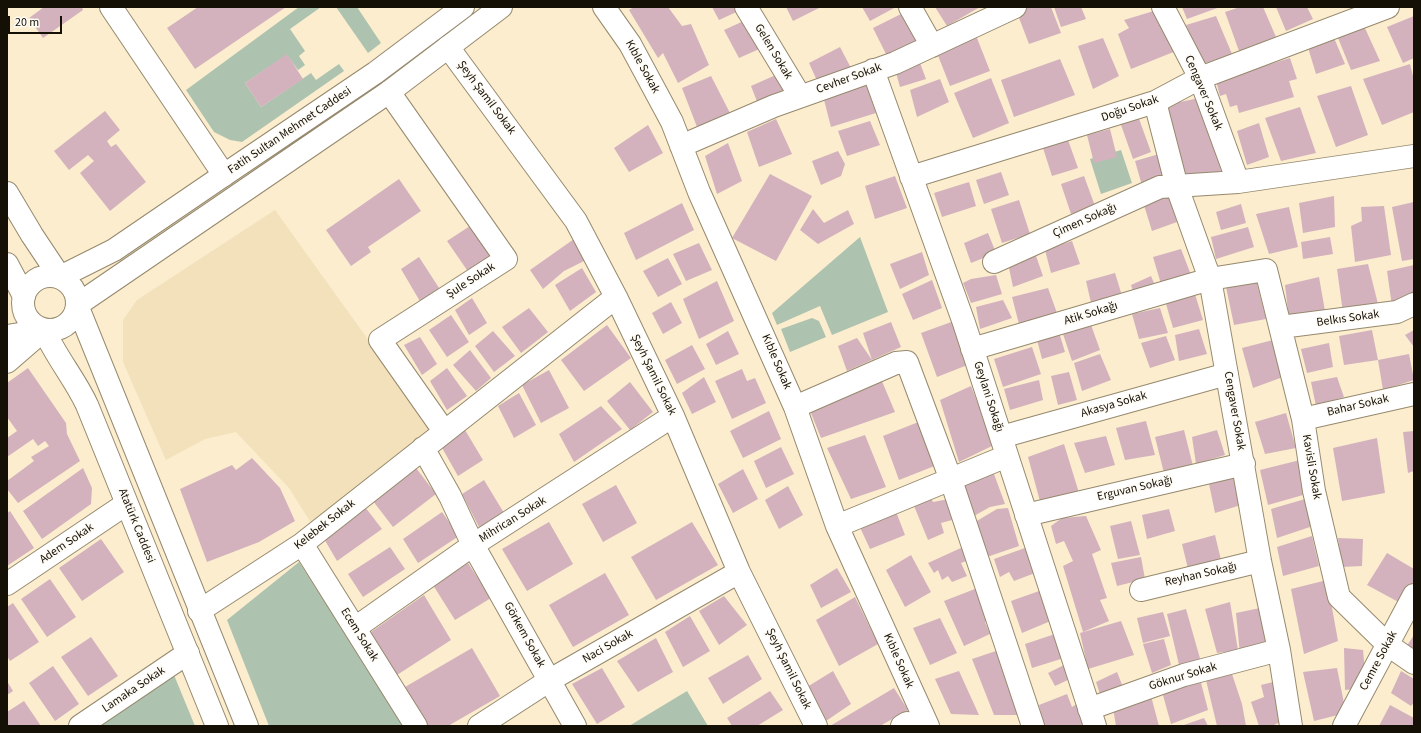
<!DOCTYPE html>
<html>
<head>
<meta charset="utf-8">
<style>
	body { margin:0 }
	#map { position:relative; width:1421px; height:733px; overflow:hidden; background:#fbedce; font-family:"Source Sans 3",sans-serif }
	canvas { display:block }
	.frame { position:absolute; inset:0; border:8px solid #151006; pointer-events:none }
	.scale { position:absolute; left:8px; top:16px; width:54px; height:18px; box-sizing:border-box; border:2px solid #151006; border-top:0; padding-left:5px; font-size:12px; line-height:14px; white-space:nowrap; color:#151006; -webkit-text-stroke:3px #fefbf5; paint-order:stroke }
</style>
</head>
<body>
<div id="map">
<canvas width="1421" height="733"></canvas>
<div class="frame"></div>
<div class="scale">20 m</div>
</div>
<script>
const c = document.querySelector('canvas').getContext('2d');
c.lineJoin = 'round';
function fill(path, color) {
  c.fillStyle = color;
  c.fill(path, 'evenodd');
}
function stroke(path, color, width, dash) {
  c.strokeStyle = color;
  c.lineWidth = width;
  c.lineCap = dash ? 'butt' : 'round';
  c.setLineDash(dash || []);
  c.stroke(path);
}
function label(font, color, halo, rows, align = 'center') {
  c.font = font + ' "Source Sans 3",sans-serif';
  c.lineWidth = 3;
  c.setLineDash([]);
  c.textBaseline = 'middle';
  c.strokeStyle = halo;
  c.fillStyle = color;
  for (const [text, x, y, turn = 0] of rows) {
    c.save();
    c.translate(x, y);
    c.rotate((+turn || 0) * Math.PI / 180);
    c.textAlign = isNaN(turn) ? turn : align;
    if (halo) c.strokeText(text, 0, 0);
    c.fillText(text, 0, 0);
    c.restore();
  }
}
fill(new Path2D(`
	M275 210 433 430 311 523 289 488 236 432 205 439 166 460 123 362V320L137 300Z`), '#f2e1bb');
fill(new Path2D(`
	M299 7H321L290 29 305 51 299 56 305 65 298 70 287 55 245 83 261 107 311 73 316 80 339 64 344 71 242 142 230 140 214 132 186 90Z
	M336 7H357L381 43 368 53Z
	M1121 150 1132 183 1101 194 1090 159Z
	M860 237 888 312 832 335 820 306 777 325 772 313Z
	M812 318 819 321 826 337 790 352 781 329Z
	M299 562 405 726H269L227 620Z
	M174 675 195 726H100Z
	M687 691 708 726H629Z`), '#adc3af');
fill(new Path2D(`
	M44 7H82L83 10 43 38 29 18Z
	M198 7H286L195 69 167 28Z
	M634 7H668L682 26 691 24 709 65 678 83 663 53 658 58 629 10Z
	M712 7H742L743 9 719 20Z
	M786 7H821L793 21Z
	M862 7H896L870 21Z
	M935 7H980L947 26Z
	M1022 7H1051L1061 33 1029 44 1016 10Z
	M1054 7H1081L1086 19 1061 27Z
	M1182 7H1220L1187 19Z
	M1240 7H1263L1276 37 1239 51 1225 12Z
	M1276 7H1307L1313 19 1286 31Z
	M1157 10 1176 51 1131 69 1118 34 1129 28 1124 20Z
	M903 13 923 43 888 58 873 28Z
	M1216 16 1232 54 1203 64 1186 25Z
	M1414 16V58L1403 63 1387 27Z
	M748 19 766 46 739 58 724 30Z
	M1364 26 1380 61 1351 70 1338 38Z
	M975 33 990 71 950 86 935 48Z
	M1332 33 1345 64 1316 74 1306 41Z
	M1103 38 1119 76 1093 89 1078 46Z
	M840 47 851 68 819 85 809 63Z
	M287 54 303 79 261 107 245 83Z
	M1290 58 1297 79 1289 81 1294 97 1239 113 1237 105 1230 107 1226 94 1220 96 1216 81Z
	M1060 59 1075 95 1014 117 1001 80Z
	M920 63 926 79 900 87 895 69Z
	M1410 64 1414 80V112L1382 125 1363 79Z
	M778 74 789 93 758 104 751 86Z
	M711 76 730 113 697 127 682 88Z
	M991 78 1009 123 973 138 954 93Z
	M940 79 949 102 917 117 910 90Z
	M866 83 876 113 831 127 823 96Z
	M1351 86 1368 135 1336 147 1317 96Z
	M1199 98 1224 180 1187 182 1166 105Z
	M1300 107 1316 153 1281 161 1265 118Z
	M105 111 120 130 107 141 111 147 116 144 146 182 110 211 80 173 94 161 88 155 69 170 54 151Z
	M1138 116 1151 152 1133 159 1120 122Z
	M776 119 792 154 759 167 747 132Z
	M870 121 880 145 847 156 838 131Z
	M1259 123 1269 157 1247 165 1237 131Z
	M648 125 663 153 629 172 614 148Z
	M1110 129 1117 157 1094 163 1087 135Z
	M1068 140 1078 168 1052 176 1043 148Z
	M728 143 742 181 717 194 705 156Z
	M838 151 845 164 841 176 821 185 812 161Z
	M1159 154 1167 182 1143 189 1135 161Z
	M1001 172 1009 195 984 204 976 180Z
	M770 174 812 196 776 261 732 238Z
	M895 176 907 208 875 219 865 186Z
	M1084 176 1095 206 1071 214 1061 184Z
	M399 179 421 211 368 247 371 252 351 266 326 230Z
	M969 182 976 206 942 217 934 193Z
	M1168 193 1177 222 1152 231 1143 202Z
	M1334 196 1335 227 1303 233 1299 203Z
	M1019 200 1030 234 1002 243 991 209Z
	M1414 202V259L1402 261 1392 207Z
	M682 203 694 230 636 260 624 233Z
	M1241 204 1246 223 1221 230 1216 212Z
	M1384 206 1391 255 1355 262 1351 226 1362 221 1361 207Z
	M1289 207 1298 247 1269 254 1256 214Z
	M813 209 824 223 848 210 854 224 818 244 800 230Z
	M470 226 493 256 469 273 447 241Z
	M1248 227 1254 247 1216 259 1211 237Z
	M988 233 996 253 971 263 964 243Z
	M1330 237 1333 254 1303 259 1301 242Z
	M574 239 588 259 564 271 543 289 530 270Z
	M1072 241 1080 264 1051 273 1045 250Z
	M699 243 712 270 686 281 673 254Z
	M1181 249 1191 275 1161 284 1153 257Z
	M922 252 929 275 900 289 890 264Z
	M1035 253 1043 276 1013 287 1008 263Z
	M419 257 441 291 421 303 401 269Z
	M668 258 682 284 658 297 643 271Z
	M1368 264 1379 308 1343 313 1337 269Z
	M1414 265V294L1392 306 1387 271Z
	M582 268 596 292 570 311 555 285Z
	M1115 273 1123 299 1092 307 1086 281Z
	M996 275 1002 294 971 303 963 283 971 279Z
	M1151 276 1157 290 1135 298 1131 285Z
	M1319 277 1325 311 1289 319 1285 285Z
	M932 280 942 308 913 320 902 294Z
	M1256 280 1266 319 1234 325 1226 287Z
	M717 281 734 321 699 339 683 299Z
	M1048 288 1057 313 1019 324 1012 297Z
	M1194 291 1203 320 1173 328 1164 297Z
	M472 298 487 323 469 335 455 310Z
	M1003 300 1012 318 980 329 976 307Z
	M671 302 682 323 663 334 652 313Z
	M529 308 548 332 521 353 502 327Z
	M1160 308 1168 333 1139 339 1132 314Z
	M451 315 469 342 447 357 429 330Z
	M954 321 970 364 937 377 921 333Z
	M891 322 901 347 872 360 863 333Z
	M1090 322 1100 350 1072 361 1062 331Z
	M607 325 631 358 584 391 561 360Z
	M1058 329 1065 352 1042 359 1036 336Z
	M1199 329 1207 354 1179 361 1175 335Z
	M1372 330 1378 360 1344 365 1339 336Z
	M1414 330V347L1405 335Z
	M493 331 515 356 494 372 475 346Z
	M728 331 739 354 716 365 706 344Z
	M1166 336 1175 360 1150 368 1141 343Z
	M420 337 437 364 422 375 404 345Z
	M857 338 872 360 847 371 838 346Z
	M1273 340 1283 377 1253 388 1242 348Z
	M1329 343 1333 367 1307 373 1301 349Z
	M692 345 705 369 677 384 665 360Z
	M1032 347 1041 374 1003 387 994 359Z
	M470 350 491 378 476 391 453 365Z
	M1100 354 1111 380 1082 391 1074 363Z
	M1409 354 1414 380 1383 390 1378 360Z
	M28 368 66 423 67 434 80 461 18 503 7 489V481L34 461 31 457 49 446 45 441 38 446 33 439 7 457V438L17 431 7 417V383Z
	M447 368 467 396 447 410 430 381Z
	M742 369 747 381 755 378 766 403 732 419 715 381Z
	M549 370 569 408 541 423 522 385Z
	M1069 372 1077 400 1058 405 1051 376Z
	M704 377 716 402 692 414 682 393Z
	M1337 377 1344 397 1316 406 1311 382Z
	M881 379 895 412 821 438 809 408Z
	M1039 380 1043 400 1010 410 1004 389Z
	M630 382 653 412 630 430 607 401Z
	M971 386 994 445 959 462 940 400Z
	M519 393 536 425 514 438 498 406Z
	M601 406 622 429 574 462 559 434Z
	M769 411 781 439 743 458 730 431Z
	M1286 413 1296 448 1265 454 1255 422Z
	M921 421 937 465 899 480 883 436Z
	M1146 421 1155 455 1125 460 1116 428Z
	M465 430 483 460 458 476 441 446Z
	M1184 430 1193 466 1164 473 1155 437Z
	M1217 430 1225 455 1196 464 1192 437Z
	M1414 431V471L1408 473 1403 432Z
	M865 435 886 487 851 499 827 448Z
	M1106 436 1115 465 1085 473 1074 443Z
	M1377 438 1385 493 1342 501 1333 448Z
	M1064 444 1079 493 1041 505 1028 457Z
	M781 447 794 474 766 488 754 461Z
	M252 458 280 488 295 521 259 542 207 562 180 489 232 465 236 470Z
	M1300 460 1303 495 1268 505 1260 470Z
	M83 468 92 488 91 504 42 539 23 511Z
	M416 468 436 494 393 527 373 501Z
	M743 469 758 499 733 513 718 484Z
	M1235 472 1241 505 1215 513 1208 479Z
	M994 474 1005 504 990 507 972 517 957 488 977 475Z
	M484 480 504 513 480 529 462 494Z
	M616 485 637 523 603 542 582 504Z
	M788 486 803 515 779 529 765 500Z
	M929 494 933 502 949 499 956 519 941 523 944 533 928 540 912 501Z
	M1305 499 1313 526 1277 538 1271 509Z
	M365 507 382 529 337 561 323 537Z
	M1008 508 1019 546 984 558 975 522 997 509Z
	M895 509 905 535 870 549 858 523Z
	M1169 509 1175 531 1147 539 1142 515Z
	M10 511 34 548 7 566V513Z
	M442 512 459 536 418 563 403 539Z
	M1086 516 1101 550 1092 554 1107 598 1100 600 1109 621 1083 632 1063 566 1073 561 1064 541 1056 544 1051 526 1062 518Z
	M1131 521 1140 555 1118 559 1110 526Z
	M549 522 573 564 527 591 502 549Z
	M692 522 718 565 656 600 631 557Z
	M1215 535 1222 564 1189 573 1182 544Z
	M1312 536 1319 566 1283 576 1277 547Z
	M1338 538 1363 539 1362 566 1342 567Z
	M101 539 124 572 82 601 59 568Z
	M390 547 405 569 363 597 348 574Z
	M963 547 969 560 961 563 967 576 952 582 948 576 942 580 938 570 934 573 928 563Z
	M1025 548 1035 573 1014 581 1009 572 1000 577 994 559Z
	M1387 553 1414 569V589L1404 605 1367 585Z
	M911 555 931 592 905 607 886 570Z
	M1141 557 1145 579 1117 586 1111 563Z
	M468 563 491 598 455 620 433 585Z
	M837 568 851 592 821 608 810 585Z
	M605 573 629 615 573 647 549 605Z
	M50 579 76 617 47 637 21 599Z
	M1327 580 1338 641 1304 654 1291 589Z
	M980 587 993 618 985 622 990 634 964 646 944 601Z
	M1042 590 1053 620 1022 633 1011 601Z
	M424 595 451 640 397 675 371 632Z
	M724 596 747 625 719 645 699 611Z
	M855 597 878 644 839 666 816 620Z
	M1230 602 1238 650 1217 653 1205 609Z
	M13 603 39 642 10 661 7 656V607Z
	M1265 607 1274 646 1240 655 1236 613Z
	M1186 609 1201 662 1180 669 1167 614Z
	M1163 612 1170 636 1143 643 1137 618Z
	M690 616 710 651 683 667 665 632Z
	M940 618 957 653 930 665 913 628Z
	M1121 621 1134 655 1088 669 1080 633Z
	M1055 634 1064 658 1032 668 1025 644Z
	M1414 635V654L1406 647Z
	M91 637 118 676 88 696 61 657Z
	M656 638 673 672 638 692 617 661Z
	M1164 639 1171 665 1152 673 1143 644Z
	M472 648 500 696 448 726H428L405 687Z
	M1344 648 1363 650 1365 671 1356 689 1345 690Z
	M1002 649 1025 715H994L972 659Z
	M748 655 762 679 723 704 708 678Z
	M1066 664 1072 678 1055 686 1048 673Z
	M53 666 79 704 55 721 29 683Z
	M602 668 625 707 597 724 572 684Z
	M1337 668 1346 713 1314 721 1303 672Z
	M833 671 851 704 826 721 807 687Z
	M959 671 979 715 951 714 935 679Z
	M1231 671 1242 704 1246 726H1217L1205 676Z
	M1401 671 1414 679V702L1411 706 1391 693Z
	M1117 672 1123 687 1101 697 1096 682Z
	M1199 675 1208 710 1171 724 1161 688Z
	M7 681 13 691 7 695Z
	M1273 682 1282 721 1272 726H1259L1251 702 1264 697 1261 685Z
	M894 688 908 710 880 726H830Z
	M770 691 783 710 757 726H732L727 718Z
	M1067 694 1072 707 1078 703 1086 726H1044L1039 705Z
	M1151 696 1159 726H1116L1113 708Z
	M24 701 41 726H7V712Z
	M1390 705 1414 718V726H1379Z
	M1204 718 1208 726H1181Z`), '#d3b2be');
const minor = new Path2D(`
	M111 7 224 175
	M604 7 630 44 672 122 699 192 795 407 837 526 928 726
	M746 7 800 96
	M910 7 932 46
	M1163 7 1200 78 1238 182
	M448 47 576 221 616 297 673 416 739 572 816 726
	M873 70 964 323 1095 726
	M389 92 506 259 380 340 444 431
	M1155 102 1177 187 1210 279 1260 561 1279 650 1291 726
	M681 146 774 106 895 63 1015 7
	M911 177 1155 102 1200 78 1388 7
	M7 193 32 235 60 277
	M994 262 1160 187 1238 182 1414 156
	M7 264 24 296
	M1281 327 1397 312 1414 304
	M972 349 1210 279 1266 270 1303 419 1314 491 1339 597 1388 645 1414 663
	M7 362 44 330
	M795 407 896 363 907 362 951 480 1033 726
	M1303 419 1414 394
	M1001 437 1227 374
	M423 448 450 496 473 545 575 726
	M1026 515 1244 464
	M837 526 1007 456
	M302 544 416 726
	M7 584 126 504
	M1141 590 1260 561
	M199 611 302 544 616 297
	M355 628 473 545 673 416
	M1089 709 1184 675 1279 650
	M80 726 188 653
	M479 726 550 680 739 572
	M902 726 907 723 920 726
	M1344 726 1414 595`);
const major = new Path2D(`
	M23 303a27 27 0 1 1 54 0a27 27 0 1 1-54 0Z
	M60 277 114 250 224 175 375 73 463 7
	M77 305 389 92 501 7
	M77 305 247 726
	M44 330C56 357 75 379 87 405L217 726
	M7 336 44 330`);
stroke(minor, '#96896d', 24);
stroke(major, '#96896d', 24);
stroke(minor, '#fff', 22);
stroke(major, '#fff', 22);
label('12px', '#151006', '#fefbf5', [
	["Gelen Sokak",773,52,59],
	["Kıble Sokak",642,67,61],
	["Cevher Sokak",849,79,-20],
	["Cengaver Sokak",1203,93,67],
	["Şeyh Şamil Sokak",486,98,53],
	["Doğu Sokak",1130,109,-19],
	["Fatih Sultan Mehmet Caddesi",290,131,-34],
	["Çimen Sokağı",1085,221,-24],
	["Şule Sokak",471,281,-33],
	["Atik Sokağı",1091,314,-17],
	["Belkıs Sokak",1348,319,-8],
	["Kıble Sokak",776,362,67],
	["Şeyh Şamil Sokak",653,375,64],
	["Geylani Sokağı",988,397,72],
	["Akasya Sokak",1114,405,-16],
	["Bahar Sokak",1358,406,-13],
	["Cengaver Sokak",1234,411,80],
	["Kavisli Sokak",1311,467,80],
	["Erguvan Sokağı",1135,489,-13],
	["Mihrican Sokak",513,520,-32],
	["Kelebek Sokak",325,525,-38],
	["Atatürk Caddesi",136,526,68],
	["Adem Sokak",67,544,-34],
	["Reyhan Sokağı",1201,575,-13],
	["Ecem Sokak",359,635,58],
	["Görkem Sokak",524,635,61],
	["Naci Sokak",608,647,-30],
	["Kıble Sokak",898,661,66],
	["Cemre Sokak",1379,661,-62],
	["Şeyh Şamil Sokak",788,669,64],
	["Göknur Sokak",1183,677,-17],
	["Lamaka Sokak",134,690,-34]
]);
</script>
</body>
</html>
